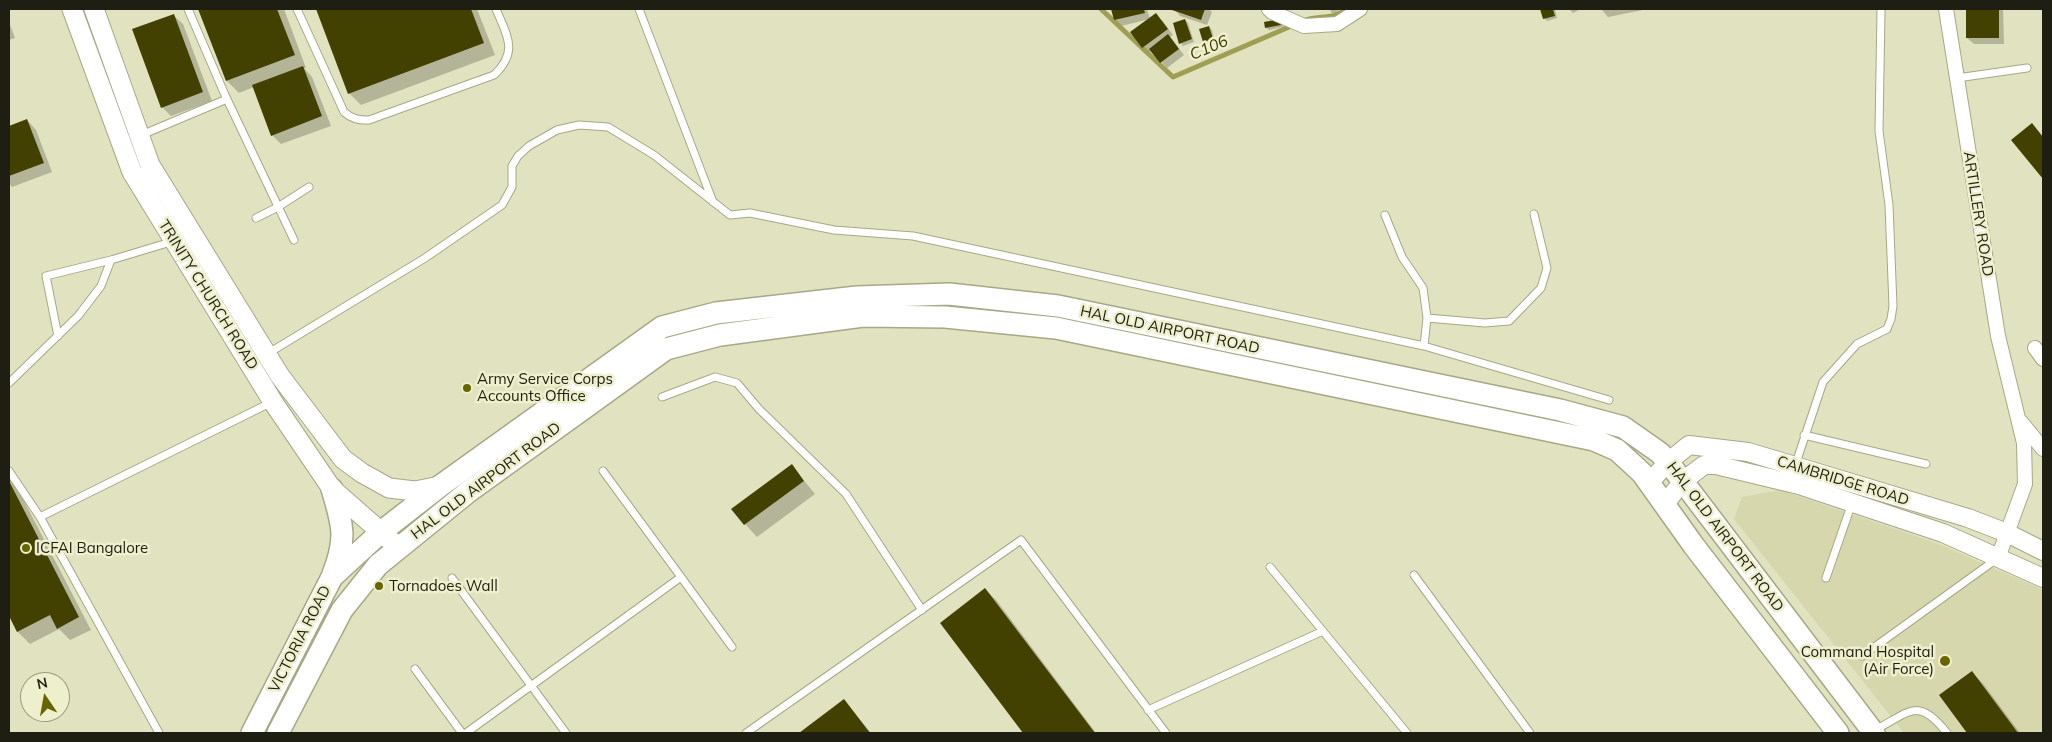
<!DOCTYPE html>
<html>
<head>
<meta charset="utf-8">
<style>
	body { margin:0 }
	#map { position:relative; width:2052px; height:742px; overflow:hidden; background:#e1e2bf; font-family:Mulish,sans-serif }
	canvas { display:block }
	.frame { position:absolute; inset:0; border:10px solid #1e1e12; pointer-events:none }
	.north { position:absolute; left:20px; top:672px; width:50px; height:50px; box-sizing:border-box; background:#eeefcc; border:1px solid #9b9b82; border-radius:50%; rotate:348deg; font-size:14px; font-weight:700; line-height:20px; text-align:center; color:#1e1e12 }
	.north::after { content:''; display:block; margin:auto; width:18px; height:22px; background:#676500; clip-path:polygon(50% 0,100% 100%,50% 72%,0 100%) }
</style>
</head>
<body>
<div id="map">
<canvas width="2052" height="742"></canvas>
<div class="frame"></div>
<div class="north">N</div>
</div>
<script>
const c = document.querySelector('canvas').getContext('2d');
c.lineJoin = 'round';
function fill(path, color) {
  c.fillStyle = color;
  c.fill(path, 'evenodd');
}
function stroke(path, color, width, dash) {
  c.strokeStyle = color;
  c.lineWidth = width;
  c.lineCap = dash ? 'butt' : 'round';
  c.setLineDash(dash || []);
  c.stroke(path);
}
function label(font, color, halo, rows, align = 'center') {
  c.font = font + ' Mulish,sans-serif';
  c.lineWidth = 5;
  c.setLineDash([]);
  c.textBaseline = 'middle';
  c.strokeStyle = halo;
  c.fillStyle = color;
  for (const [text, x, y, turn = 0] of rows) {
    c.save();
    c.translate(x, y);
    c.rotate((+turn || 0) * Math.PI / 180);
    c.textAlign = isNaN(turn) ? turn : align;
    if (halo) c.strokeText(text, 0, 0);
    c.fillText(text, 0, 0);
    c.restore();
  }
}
fill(new Path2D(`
	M1780 490 1939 544 2043 590V733H1904L1734 519 1742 497Z`), '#d6d7ad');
fill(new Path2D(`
	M200 9H284L306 68H304L312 77 331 126 281 144 272 135 254 87 239 93 227 81Z
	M317 9H477L495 55 361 105 349 93Z
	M1113 9H1147L1150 19 1121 26 1115 20Z
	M1174 9H1209L1212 12 1207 25 1180 16Z
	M1329 9H1341L1333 14Z
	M1542 9H1555L1557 18 1547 21 1544 18Z
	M1569 9H1581L1573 13Z
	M1601 9H1648L1608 17Z
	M1968 9H2003L2004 44H1974L1967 38Z
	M173 15 183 24 212 101 171 116 162 107Z
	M1162 20 1173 35 1170 37 1184 55 1167 68 1152 51 1149 53 1143 47Z
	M1185 20 1188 23 1194 42 1183 46 1181 43Z
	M9 22 15 38 9 40Z
	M1282 23 1283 27 1269 30 1266 28Z
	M1209 27 1212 30 1215 42 1207 44 1204 41Z
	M27 120 36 130 52 172 12 187 9 183V127Z
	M792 466 815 494 757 537 745 524Z
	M9 472 91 630 70 640 59 629 30 644 18 632 9 613Z
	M985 589 997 601 1096 733H1025L941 623Z
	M1972 672 1984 685 2020 733H1969L1941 695Z
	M844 700 871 733H801Z`), '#0003');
stroke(new Path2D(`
	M1101 9 1173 77 1296 24
	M1303 21C1318 15 1334 20 1346 9`), '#9f9f54', 5);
fill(new Path2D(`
	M198 9H277L295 55 226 81Z
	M316 9H471L484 43 348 94Z
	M1111 9H1144L1145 13 1114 20Z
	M1173 9H1205L1201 20 1172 10Z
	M1540 9H1553L1555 16 1543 19Z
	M1966 9H1999V38H1966Z
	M1156 13 1168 29 1142 48 1130 32Z
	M174 14 203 92 161 108 132 29Z
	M1185 19 1192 39 1179 44 1173 23Z
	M1280 19 1281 25 1265 28 1264 22Z
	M1209 26 1213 39 1203 42 1199 29Z
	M1168 34 1179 49 1160 63 1149 49Z
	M303 66 322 116 271 136 252 85Z
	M27 119 44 163 9 176V126Z
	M2032 123 2043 137V179L2011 140Z
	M792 464 804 481 744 525 731 509Z
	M9 481 79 617 57 629 50 615 17 632 9 616Z
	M985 588 1095 733H1023L940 623Z
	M1972 671 2018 733H1967L1939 695Z
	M844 699 870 733H799Z`), '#424102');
const service = new Path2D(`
	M188 9 225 95 294 240
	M297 9 344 112C352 119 358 120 369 120L494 75C519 51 507 36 496 9
	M639 9 713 202
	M1957 78 2027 68
	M139 136 227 99
	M1385 215 1402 257 1423 288 1427 318 1424 346
	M256 218 278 207 309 187
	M1427 318 1485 323 1509 321 1541 288 1547 268 1534 214
	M58 336 46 276 111 260 174 241
	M267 354 425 258 502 205 512 187V166L518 156 529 146 557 130 579 125 608 127 654 155 730 215 750 213 834 230 913 236 1424 346 1609 400
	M9 383 78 316 101 286 111 260
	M662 397 715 377 737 383 759 409 846 494 922 610
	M1804 435 1926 464
	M1795 466 1823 382 1857 344 1887 329 1891 319 1893 306 1889 205 1879 131 1881 9
	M9 471 40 517 159 733
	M603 471 681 577
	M40 517 272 402
	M1270 567 1407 733
	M1414 575 1530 733
	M452 578 566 733
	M1826 578 1852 503
	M1862 656 1998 558
	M415 669 462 733
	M1148 710 1323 631
	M1875 730C1910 712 1918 696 1947 733
	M466 733 681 577 732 647
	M746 733 1021 540 1166 733`);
const minor = new Path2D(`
	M1269 9 1272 12 1304 26 1337 24 1360 9
	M1946 9 1998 336 2024 443 2025 484 1998 558
	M2035 348 2043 359
	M2021 422 2043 449`);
const tertiary = new Path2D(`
	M1649 483 1668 462 1689 445 1748 452 1795 466 1968 518 2007 533 2043 551
	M1664 505 1683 481 1704 465H1716L1799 485 1943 533 2043 578`);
const secondary = new Path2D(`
	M72 9 132 172 273 402 332 489 398 547
	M94 9 150 165 280 376 343 459 362 473 389 488 415 491 440 486`);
const primary = new Path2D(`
	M332 489C343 526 347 538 333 574
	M252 733 332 577 381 532 440 486 662 327 716 313 857 297 949 294 1058 306 1560 410 1623 427 1660 453 1668 462 1874 733
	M278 733 342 610 378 565 468 492 666 349 720 335 863 316 945 317 1056 328 1594 440 1617 450 1642 473 1694 546 1838 733`);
stroke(service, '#a8a887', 9);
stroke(minor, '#a8a887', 16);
stroke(tertiary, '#a8a887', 20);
stroke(secondary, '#a8a887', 21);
stroke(primary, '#a8a887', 24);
stroke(service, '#fff', 7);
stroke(minor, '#fff', 14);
stroke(tertiary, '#fff', 18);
stroke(secondary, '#fff', 19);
stroke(primary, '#fff', 21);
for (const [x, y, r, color] of [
	[467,388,5,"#676500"],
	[26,548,5,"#676500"],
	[379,586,5,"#676500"],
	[1945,661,6,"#676500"]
]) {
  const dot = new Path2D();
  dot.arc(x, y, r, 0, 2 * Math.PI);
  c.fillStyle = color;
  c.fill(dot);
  stroke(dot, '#eeefcc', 2);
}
label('15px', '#1e1e12', '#eeefcc', [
	["ARTILLERY ROAD",1978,214,81],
	["TRINITY CHURCH ROAD",208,295,58],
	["HAL OLD AIRPORT ROAD",1170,330,12],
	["HAL OLD AIRPORT ROAD",486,481,-37],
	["CAMBRIDGE ROAD",1843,481,17],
	["HAL OLD AIRPORT ROAD",1725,537,53],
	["VICTORIA ROAD",300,639,-63]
]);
label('15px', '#1e1e12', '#eeefcc', [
	["Army Service Corps",477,379],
	["Accounts Office",477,396],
	["ICFAI Bangalore",36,548],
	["Tornadoes Wall",389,586],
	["Command Hospital",1934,652,"right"],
	["(Air Force)",1934,669,"right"]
], 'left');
label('italic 16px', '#3e3d00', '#eeefcc', [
	["C106",1209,48,-23]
]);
</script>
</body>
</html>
